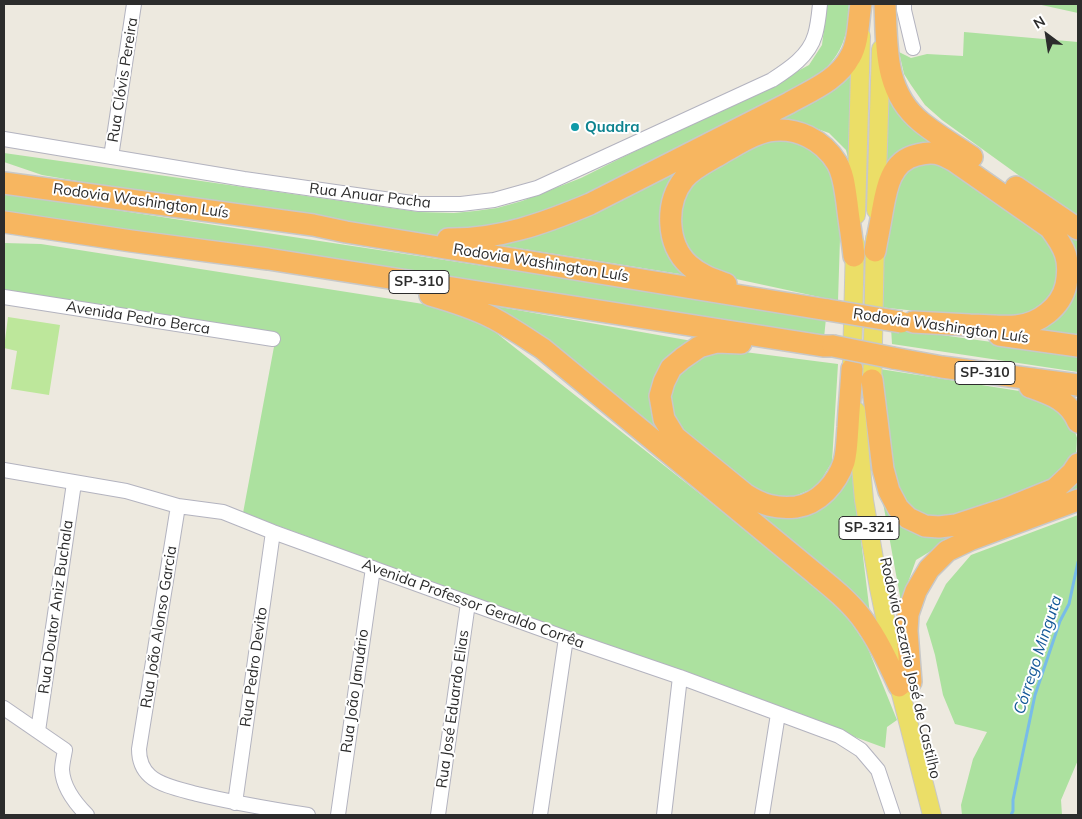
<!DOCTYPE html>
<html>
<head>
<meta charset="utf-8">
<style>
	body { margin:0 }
	#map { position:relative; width:1082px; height:819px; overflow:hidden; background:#ede9df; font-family:Mulish,sans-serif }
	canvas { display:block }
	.frame { position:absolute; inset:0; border:5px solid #2c2c2c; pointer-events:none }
	.north { position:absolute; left:1022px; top:10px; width:50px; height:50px; -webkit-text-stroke:4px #fff; paint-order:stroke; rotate:329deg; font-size:14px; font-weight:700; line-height:20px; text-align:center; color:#2c2c2c }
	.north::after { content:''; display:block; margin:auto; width:18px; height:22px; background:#2c2c2c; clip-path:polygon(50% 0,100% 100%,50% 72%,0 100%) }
</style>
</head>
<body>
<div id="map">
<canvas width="1082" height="819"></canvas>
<div class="frame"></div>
<div class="north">N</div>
</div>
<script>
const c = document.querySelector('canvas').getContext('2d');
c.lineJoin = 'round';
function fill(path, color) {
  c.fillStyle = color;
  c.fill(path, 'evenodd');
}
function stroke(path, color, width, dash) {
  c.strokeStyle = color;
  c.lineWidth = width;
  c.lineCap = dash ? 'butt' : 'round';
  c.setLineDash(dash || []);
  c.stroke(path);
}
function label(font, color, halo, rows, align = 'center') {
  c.font = font + ' Mulish,sans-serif';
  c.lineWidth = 4;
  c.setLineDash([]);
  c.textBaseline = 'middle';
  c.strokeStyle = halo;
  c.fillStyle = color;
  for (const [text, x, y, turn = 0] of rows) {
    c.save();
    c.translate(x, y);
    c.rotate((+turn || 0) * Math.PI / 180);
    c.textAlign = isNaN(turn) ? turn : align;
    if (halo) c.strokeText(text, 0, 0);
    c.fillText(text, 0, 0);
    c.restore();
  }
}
fill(new Path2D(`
	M826 4H849C848 14 848 26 845 36 840 55 827 68 813 81L547 215 465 236H438L408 233 153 194 42 175 4 162V153L419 212 454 213 475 211 497 208 522 201 581 178 625 156 738 103 809 65 822 45 825 21Z
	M1037 4H1078V13Z
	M964 32 1078 42V218L942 120 925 105 911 85 904 74 899 52 911 58 927 54 963 56Z
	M857 63 852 174 846 150 829 133 806 125 780 121 667 199 686 275 486 243Z
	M885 78 915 123 1078 237V271L1075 254 953 153 883 174Z
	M781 134 827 156 841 207 838 301 713 274 690 259 677 219 683 188 703 169Z
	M923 159 943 161 1052 241 1061 262 1051 300 1031 314 1000 320 879 307 883 244 901 171Z
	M4 193 826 318 824 338 4 213Z
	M4 243 41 244 436 306 490 328 837 602 867 646 897 720 887 727 885 748 243 513 276 336 4 292Z
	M1078 280V335L1040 330 1068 302Z
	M472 302 692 341 674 354 655 374 649 396 653 420 668 442 771 515 852 466 870 614Z
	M891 328 1078 354V372L892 344Z
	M729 350 838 364 832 462 817 487 785 500 755 496 671 427 669 376 683 361Z
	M880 369 1032 393 1049 399 1072 422 1077 438 1076 455 1054 484 952 521 909 512 898 492 893 468Z
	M1078 474V494L949 540 916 560 901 602 882 497 926 531Z
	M1078 515V760L1061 800 1062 815H962L961 805 973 759 987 732 955 724 943 695 935 655 926 624 946 584 971 555Z`), '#ace19f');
fill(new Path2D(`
	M8 317 60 325 49 395 11 389 17 351 4 348Z`), '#bde79b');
stroke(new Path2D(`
	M1011 815 1013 811V800L1035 695 1060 621 1069 604 1078 562`), '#78bce9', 3);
const minor = new Path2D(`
	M904 4V10L913 48
	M4 139 244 179 419 204H461L494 200 537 188 772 80C789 69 809 56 815 35 818 25 819 14 820 4
	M111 157 134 4
	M4 297 273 339
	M4 470 126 491 178 506 223 512 273 532 566 638 680 677 839 736 861 750 878 770 893 815
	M178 506 139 749C139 759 142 769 150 776 161 786 183 790 197 794 234 803 270 809 308 815
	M4 708 65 750C64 756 62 764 62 770 63 787 75 803 87 815
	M38 731 74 483
	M235 803 273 532
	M338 815 373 568
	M438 815 468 603
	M540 815 566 638
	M664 815 680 677
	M762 815 778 714`);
const major = new Path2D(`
	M876 210 881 49
	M856 215 861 36
	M852 363 855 244
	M872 393 875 239
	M856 411 864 500 879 588 899 686 932 815`);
const highway = new Path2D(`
	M885 4C887 47 884 92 921 122 937 135 956 146 972 157
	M4 183 313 225 346 232 828 310
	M1016 187 1078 229
	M4 222 131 241 268 259 823 346H833
	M448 239C498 240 545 223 590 204L789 103C810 91 838 80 850 57 859 42 858 21 861 4
	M875 251C877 239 880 226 882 213 886 190 890 161 917 155 933 151 940 153 954 161L1050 228C1065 248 1071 260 1066 285 1061 307 1039 324 1016 326 1001 327 985 325 970 325 951 324 932 323 913 322
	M726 284C712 279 700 275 689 265 666 244 665 203 684 179 694 167 709 161 722 153 737 145 752 134 769 131 796 126 823 140 837 163 844 175 845 190 847 203 849 221 852 238 854 256
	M430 295C451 301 473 308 493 318 510 327 526 338 543 349L812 571C829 585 847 599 861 617 877 638 888 662 899 686
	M999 335 1078 346
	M741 343 717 342 699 347 683 358 671 368 664 382 660 396 664 419 675 437 745 494C762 505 776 509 796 507 819 504 837 483 844 462 847 451 847 438 848 427 849 408 851 388 852 369
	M893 358 942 367 1078 385
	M872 380 883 469 889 491 898 508 908 518 925 526 939 527 956 525 1008 508 1055 489 1072 473 1078 464
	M1030 387C1050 394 1069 400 1078 422
	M911 682 907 631 908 614 916 591 929 569 947 551 970 540 1078 500`);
stroke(minor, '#b3b3bf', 16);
stroke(major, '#c8c8c8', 20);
stroke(highway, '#c8c8c8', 24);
stroke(minor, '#fff', 14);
stroke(major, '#ebde67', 18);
stroke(highway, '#f7b660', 21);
const highwayBridge = new Path2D(`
	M828 310 901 322
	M833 346 893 358`);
stroke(highwayBridge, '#c8c8c8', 24, []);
stroke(highwayBridge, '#f7b660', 21);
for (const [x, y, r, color] of [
	[575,127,5,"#0f9aa8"]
]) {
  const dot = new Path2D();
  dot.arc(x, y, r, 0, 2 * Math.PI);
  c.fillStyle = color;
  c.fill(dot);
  stroke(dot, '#fff', 2);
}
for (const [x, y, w] of [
	[419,282,60],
	[985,373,60],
	[869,528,60]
]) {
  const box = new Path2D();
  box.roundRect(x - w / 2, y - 11.5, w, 23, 4);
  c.fillStyle = '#fff';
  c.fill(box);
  stroke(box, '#2c2c2c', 1);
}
label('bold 14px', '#2c2c2c', null, [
	["SP-310",419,282],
	["SP-310",985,373],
	["SP-321",869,528]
]);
label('15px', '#2c2c2c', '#fff', [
	["Rua Clóvis Pereira",123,80,-81],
	["Rua Anuar Pacha",370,196,7],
	["Rodovia Washington Luís",141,201,8],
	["Rodovia Washington Luís",541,263,9],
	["Avenida Pedro Berca",138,318,9],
	["Rodovia Washington Luís",941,326,8],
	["Avenida Professor Geraldo Corrêa",473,604,20],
	["Rua Doutor Aniz Buchala",56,607,-82],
	["Rua João Alonso Garcia",159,627,-81],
	["Rua Pedro Devito",254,667,-82],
	["Rodovia Cezario José de Castilho",910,668,77],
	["Rua João Januário",355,691,-82],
	["Rua José Eduardo Elias",453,709,-82]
]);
label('bold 15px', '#0d838f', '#fff', [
	["Quadra",585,127]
], 'left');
label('italic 16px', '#145998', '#fff', [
	["Córrego Minguta",1038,655,-72]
]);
</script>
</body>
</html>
